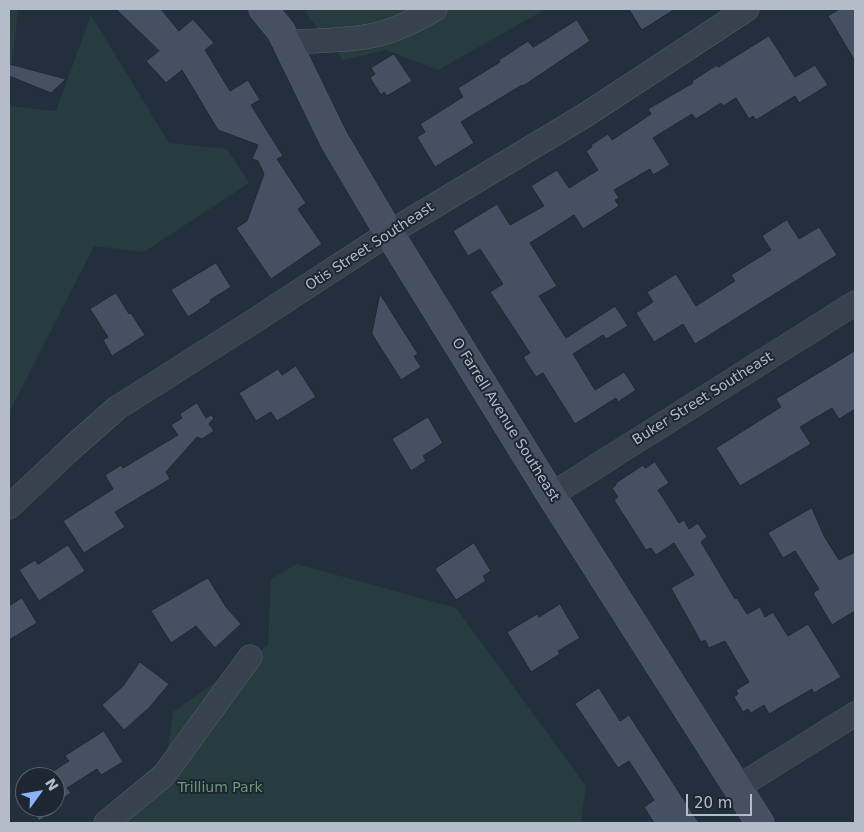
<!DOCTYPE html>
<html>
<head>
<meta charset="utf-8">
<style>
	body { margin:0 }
	#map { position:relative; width:864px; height:832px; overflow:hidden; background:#242f3e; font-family:"DejaVu Sans",sans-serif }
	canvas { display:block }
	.frame { position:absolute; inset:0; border:10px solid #b4bcc9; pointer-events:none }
	.north { position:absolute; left:15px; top:767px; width:50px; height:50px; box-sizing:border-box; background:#1d2633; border:1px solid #59626f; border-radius:50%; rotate:58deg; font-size:14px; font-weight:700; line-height:20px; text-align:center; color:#b4bcc9 }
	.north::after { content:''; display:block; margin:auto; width:18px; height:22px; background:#8ab4f8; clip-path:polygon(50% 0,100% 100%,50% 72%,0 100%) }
	.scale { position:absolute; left:686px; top:794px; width:66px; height:22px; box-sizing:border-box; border:2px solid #b4bcc9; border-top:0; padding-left:6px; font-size:15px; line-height:18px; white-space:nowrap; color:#b4bcc9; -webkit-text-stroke:4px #1d2633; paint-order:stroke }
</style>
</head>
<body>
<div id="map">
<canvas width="864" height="832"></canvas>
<div class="frame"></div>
<div class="north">N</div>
<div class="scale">20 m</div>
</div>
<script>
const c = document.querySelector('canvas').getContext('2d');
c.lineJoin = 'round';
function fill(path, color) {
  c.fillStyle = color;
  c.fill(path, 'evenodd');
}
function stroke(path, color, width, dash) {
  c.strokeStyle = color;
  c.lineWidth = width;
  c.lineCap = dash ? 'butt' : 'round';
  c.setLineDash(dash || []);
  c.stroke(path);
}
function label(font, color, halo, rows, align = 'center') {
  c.font = font + ' "DejaVu Sans",sans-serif';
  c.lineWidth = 4;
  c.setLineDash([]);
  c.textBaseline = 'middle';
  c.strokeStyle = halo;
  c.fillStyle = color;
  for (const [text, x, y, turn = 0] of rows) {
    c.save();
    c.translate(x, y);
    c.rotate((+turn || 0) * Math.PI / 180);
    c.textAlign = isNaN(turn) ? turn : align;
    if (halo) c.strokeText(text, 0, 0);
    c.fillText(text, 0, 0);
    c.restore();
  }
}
fill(new Path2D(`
	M9 9H18L9 96Z
	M311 9H546L438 70 386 50 343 60 305 12Z
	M91 15 169 143 227 149 249 183 144 252 94 246 9 413V106L56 111Z
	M297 564 456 608 586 786 581 823H106L164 775 173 712 268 645 271 579Z`), '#263c3f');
const building = new Path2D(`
	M116 9H161L179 31 193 19 214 43 205 50 230 91 248 80 260 100 251 105 283 156 277 159 306 203 298 209 322 244 271 279 236 228 247 221 264 174 258 161 252 159 258 145 218 130 182 70 166 83 146 61 159 51Z
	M629 9H675L642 30Z
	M840 9H855V61L828 16Z
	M577 20 590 41 523 86 522 85 461 122 474 143 435 167 417 137 425 132 420 124 463 97 458 88 500 62 499 60 528 41 533 47Z
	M769 36 795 77 815 65 828 85 799 103 795 96 756 120 753 116 749 119 736 98 723 106 721 103 696 119 692 114 653 138 670 165 653 175 650 169 614 190 619 198 615 200 619 206 583 229 574 215 530 243 557 286 539 296 566 338 615 306 628 326 606 339 603 335 573 354 595 390 624 372 636 390 618 402 616 398 575 424 543 373 536 377 523 357 530 353 490 292 503 284 480 249 468 256 453 231 497 204 510 225 544 206 531 186 557 170 569 188 598 170 586 151 592 147 591 145 608 134 612 140 651 114 648 109 693 83 692 81 717 65 718 67Z
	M394 54 412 81 387 96 384 92 381 95 370 78 375 74 371 68Z
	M9 64 66 79 51 93 9 76Z
	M787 220 799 239 819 227 837 255 695 344 683 324 654 342 636 313 653 302 647 292 676 274 696 306 735 281 731 275 771 250 762 236Z
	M216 263 231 287 210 300 211 302 188 317 171 290Z
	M116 293 129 314 131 313 145 335 112 356 103 340 108 337 90 309Z
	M380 294 418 354 414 356 421 367 401 380 372 334Z
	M855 351V409L839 419 832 408 800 427 811 444 740 486 716 448 781 407 776 399Z
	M296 366 316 397 277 421 271 412 256 421 239 393 278 369 282 375Z
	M197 403 206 418 211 415 214 418 209 424 214 431 202 439 197 437 166 472 170 479 115 512 125 527 84 553 63 521 113 489 105 475 121 465 123 468 178 435 171 425 182 418 180 414Z
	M428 417 443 443 423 456 426 461 411 471 392 439Z
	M655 462 669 483 658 490 679 523 684 520 689 529 698 523 707 537 701 542 735 599 737 598 747 614 760 607 765 617 773 612 788 636 808 624 841 677 814 693 812 689 769 714 764 705 751 713 748 709 743 712 734 697 738 694 736 690 749 682 725 641 709 648 705 640 701 642 671 588 694 575 674 543 656 555 651 548 646 550 614 500 618 497 612 488 616 485V483L643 465 645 468Z
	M812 508 824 536 839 560 855 552V611L832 625 813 593 819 589 795 551 783 558 768 533Z
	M474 543 491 571 483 576 486 581 456 600 435 569Z
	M68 545 85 571 39 601 19 570 35 560 38 564Z
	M208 578 226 607 241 624 215 648 196 626 171 643 151 611Z
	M22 598 37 623 9 640V606Z
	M560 604 580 638 558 651 560 654 531 672 507 632 537 614 539 617Z
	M140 662 169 684 149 708 124 730 102 705 123 686Z
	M599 688 620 721 629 715 699 823H654L644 807 654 800 629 761 618 768 575 704Z
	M104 731 123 762 101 775 97 769 67 788 71 793 60 800 63 805 39 821 30 807H55V777H44L69 761 65 756Z`);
fill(building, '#455162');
stroke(building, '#1f2835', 1);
const street = new Path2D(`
	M287 42C312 41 338 41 364 37 389 34 413 22 435 9
	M551 495 855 303
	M9 507 75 445 117 408 254 321 389 233 584 116 747 9
	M738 787 855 714
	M106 823 164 775 250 657`);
const secondary = new Path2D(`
	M263 9 281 31 334 140 389 233 551 495 760 823`);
stroke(street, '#565f6c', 25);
stroke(secondary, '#565f6c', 29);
stroke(street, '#38414e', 24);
stroke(secondary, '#465061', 28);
label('14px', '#b4bcc9', '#1d2633', [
	["Otis Street Southeast",370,247,-33],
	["Buker Street Southeast",703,399,-32],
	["O Farrell Avenue Southeast",505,420,58]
]);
label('14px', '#6b9a76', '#1d2633', [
	["Trillium Park",220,788]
]);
</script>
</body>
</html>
